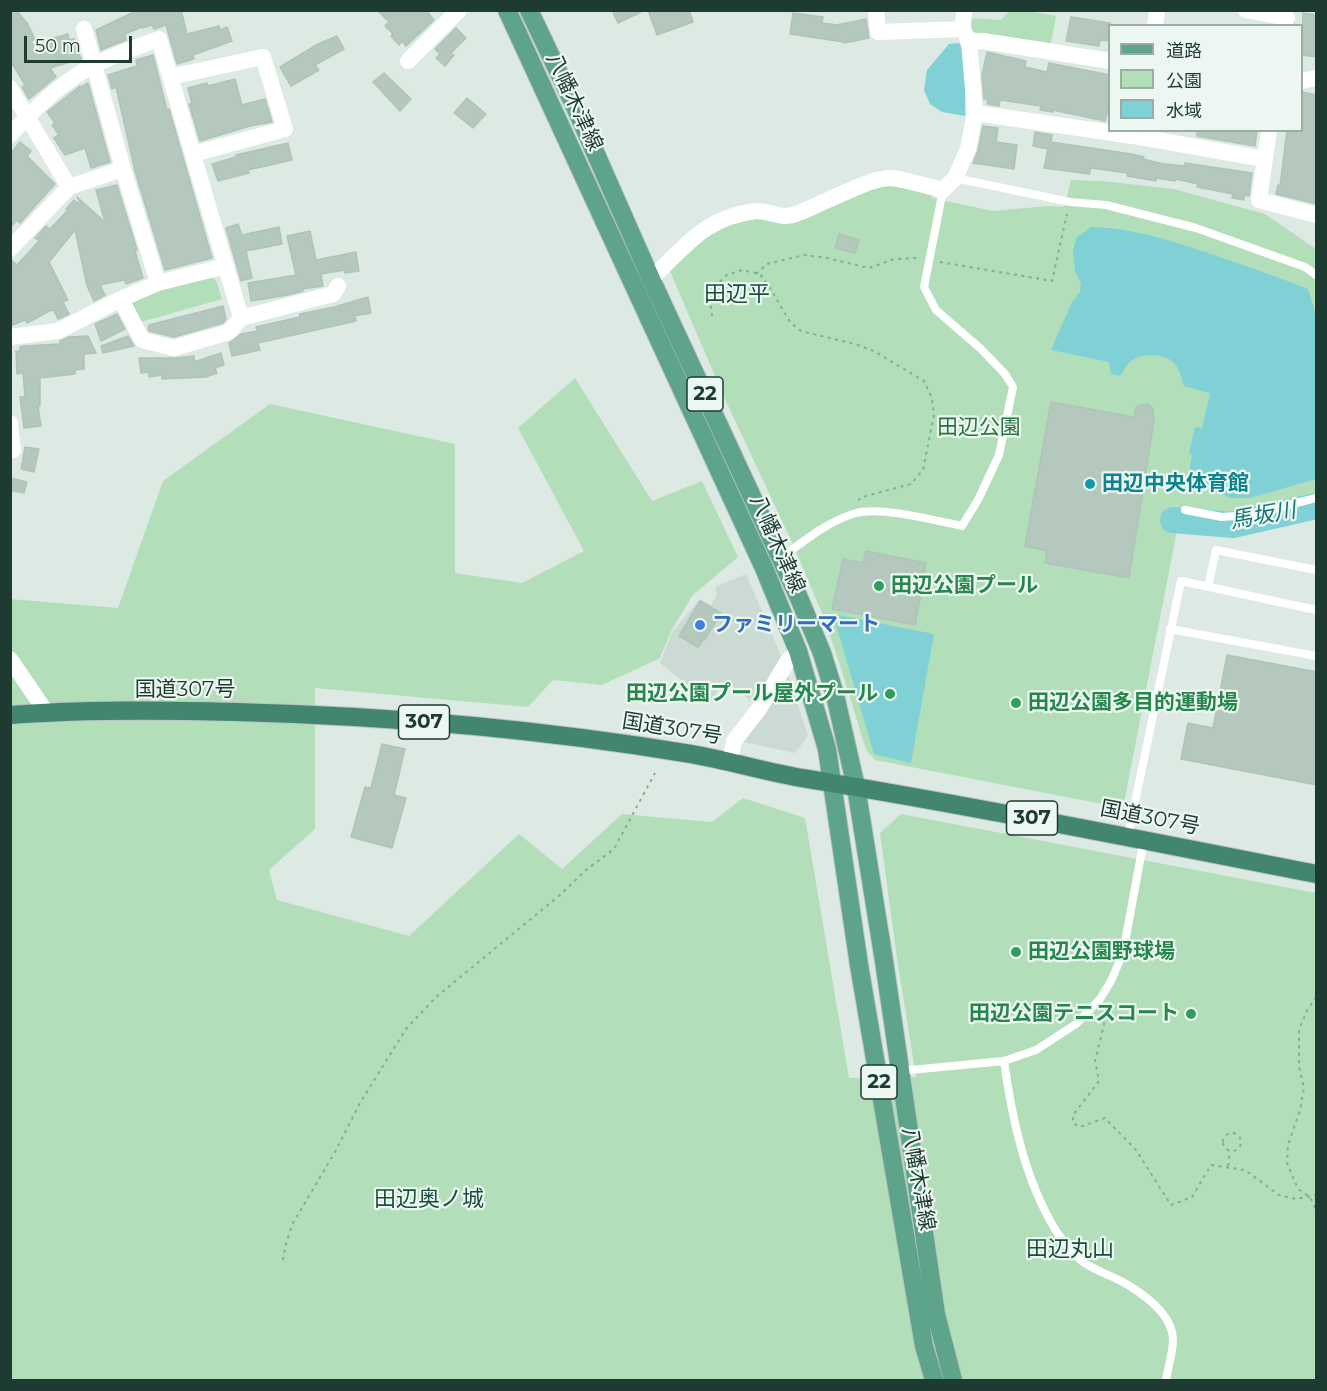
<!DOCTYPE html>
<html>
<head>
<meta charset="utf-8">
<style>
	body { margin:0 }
	#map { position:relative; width:1327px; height:1391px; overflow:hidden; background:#ddeae3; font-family:Montserrat,"Noto Sans JP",sans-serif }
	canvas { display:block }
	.frame { position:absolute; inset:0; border:12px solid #1d3b30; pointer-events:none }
	.legend { position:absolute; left:1108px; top:24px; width:195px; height:108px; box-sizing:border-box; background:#edf7f1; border:2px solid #9aaca4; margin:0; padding:8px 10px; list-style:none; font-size:18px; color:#1d3b30 }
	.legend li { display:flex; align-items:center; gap:12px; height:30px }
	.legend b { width:30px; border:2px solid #9aaca4 }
	.scale { position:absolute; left:24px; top:36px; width:108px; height:27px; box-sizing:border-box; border:3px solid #1d3b30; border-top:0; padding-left:8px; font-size:18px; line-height:21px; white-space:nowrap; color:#1d3b30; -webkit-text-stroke:4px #edf7f1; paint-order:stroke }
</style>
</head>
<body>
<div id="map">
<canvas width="1327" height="1391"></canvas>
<div class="frame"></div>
<ul class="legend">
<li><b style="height:8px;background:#5da48a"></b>道路</li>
<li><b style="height:16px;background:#b3deba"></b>公園</li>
<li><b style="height:16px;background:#7fd1d5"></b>水域</li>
</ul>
<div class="scale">50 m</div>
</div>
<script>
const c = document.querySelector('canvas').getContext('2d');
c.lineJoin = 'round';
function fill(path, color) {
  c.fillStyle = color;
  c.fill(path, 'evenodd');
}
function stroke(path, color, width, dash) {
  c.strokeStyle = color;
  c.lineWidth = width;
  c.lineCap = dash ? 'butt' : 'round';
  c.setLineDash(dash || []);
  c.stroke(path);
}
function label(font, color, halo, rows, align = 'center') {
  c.font = font + ' Montserrat,"Noto Sans JP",sans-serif';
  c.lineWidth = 4.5;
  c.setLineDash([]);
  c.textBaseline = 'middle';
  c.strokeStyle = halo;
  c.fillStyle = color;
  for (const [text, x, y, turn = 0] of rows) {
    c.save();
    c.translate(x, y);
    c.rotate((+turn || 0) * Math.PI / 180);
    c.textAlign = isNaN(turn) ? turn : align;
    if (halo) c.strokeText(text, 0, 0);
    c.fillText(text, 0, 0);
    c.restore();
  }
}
fill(new Path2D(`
	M746 574 783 660 808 736 795 753 743 742 766 712 724 681 710 703 660 663 672 632 700 599 711 605 717 595 715 587Z`), '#cbdad2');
fill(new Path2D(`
	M1010 10 1027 11 1056 16 1051 43 967 31 966 18 1001 20Z
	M1071 180 1102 181 1174 189 1265 214 1316 249V501L1222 520 1180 515 1123 808 875 760 866 750 841 668 824 618 792 542 724 397 669 269 704 235 725 224 759 217 886 183 933 192 932 198 993 211 1048 206 1064 207Z
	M202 272 216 280 222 299 134 324 121 299Z
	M575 378 652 501 702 481 738 557 693 595 672 629 660 658 602 685 553 680 528 707 315 688V829L269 870 277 900 409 936 519 834 562 869 622 814 712 822 743 798 805 818 849 1078 916 1077 897 958 880 833 901 814 1316 893V1380H11L10 599 118 608 163 481 270 404 455 444V573L522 583 584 551 518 428Z`), '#b3deba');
fill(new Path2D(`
	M959 43 965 54V116L942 112 930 104 924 90 927 70 949 44Z
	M1091 227C1135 228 1176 242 1217 256 1247 266 1278 277 1308 289L1316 315V479L1250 498H1231L1188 479 1192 455 1189 453 1195 427 1202 428 1210 393 1184 386C1182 379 1180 370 1175 364 1165 352 1138 352 1128 364 1125 367 1123 372 1120 376L1111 374 1109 362 1051 350 1072 302 1080 292 1081 283 1075 271 1073 253 1076 238Z
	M833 614 934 634 911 763 874 754Z`), '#7fd1d5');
stroke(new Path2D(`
	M1173 520 1233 525 1316 506`), '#7fd1d5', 26);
const building = new Path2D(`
	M10 10H16L27 23 37 43 68 34 69 40 74 39 81 59 50 68 56 77 29 99 22 87 25 85 10 60Z
	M138 10H181L187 34 219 26 220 30 227 27 232 41 193 55 194 59 177 64 166 25 154 29 152 25 143 28 142 27 125 34 126 40 101 50 96 30Z
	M377 10H426L434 20 406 46 402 41 399 45 391 36 393 34 385 26 389 22Z
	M612 10H645L618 23Z
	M648 10H689L693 22 657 35Z
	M793 13 823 17 822 23 837 25 866 19 869 38 844 43V42L790 34Z
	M1303 13 1317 15V57L1302 55Z
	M1071 17 1110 23V41L1100 40 1099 46 1066 41Z
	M456 28 466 38 451 53 454 55 445 66 436 58 440 54 435 49Z
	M337 36 344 49 315 65 319 70 291 86 280 67 318 44Z
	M987 52 1026 61 1025 67 1047 72 1049 63 1110 75V101L1105 121 1053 110V112L1040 110 1041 106 1000 100 999 106 987 104 988 99H984L982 75Z
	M153 55 167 110 169 109 212 258 165 270 135 171 116 87 112 89 108 75 137 66 136 60Z
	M384 73 411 99 400 111 373 82Z
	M235 79 242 105 265 99 272 122 250 126 200 141 189 104H192L188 88 207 83 208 86Z
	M88 83 110 162 91 168 85 148 65 155 54 138 59 135 52 125 55 123 47 112 80 86 81 87Z
	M1302 92 1317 95V204L1276 194 1278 185 1280 186 1287 130H1302Z
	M467 98 486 114 473 128 454 113Z
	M983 126 998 128 996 142 1017 145 1014 169 973 163 978 151Z
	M1197 130H1257L1255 146 1197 136Z
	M1035 132 1052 135 1051 142 1131 154 1144 157 1143 159 1164 164 1185 166V163L1252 173 1249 196 1244 195V200L1232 198 1233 194 1197 187 1198 184 1175 179V181L1156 178V181L1127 176V173L1091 168 1089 174 1044 168 1048 149 1033 146Z
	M20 142 31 151 27 156 55 184 20 223 17 220 10 228V154Z
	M288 143 292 160 248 170 249 173 218 181 212 164 236 157V155Z
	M117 185 137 250 135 251 143 278 126 284 124 280 100 285 105 295 94 301 87 286 75 230 49 262 68 300 63 302 69 314 58 319 53 309 27 323 25 320 10 326V259L17 265 39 241 35 238 46 226 50 229 68 210 66 209 74 200 82 206 77 197 105 222 96 190Z
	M238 224 242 235 279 227 282 244 246 251 252 278 241 281 226 228Z
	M310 231 316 260 356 252 359 271 345 273V270L321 274 323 286 303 289V291L288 295 251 301 248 283 296 275 287 236Z
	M839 234 859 240 855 253 835 248Z
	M368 297 371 313 355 316 356 321 258 343 260 350 232 356 229 343 241 334 257 331 256 327 300 317V314L334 307Z
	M223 306 226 319 223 323 174 337 149 331 148 329 149 325Z
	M117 314 125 329 101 341 95 324Z
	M88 336 96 353 84 354V369L75 370V374L40 378V406H38L41 426 24 428 20 397H25L23 373 17 374 16 351H20V347L24 346 60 344V341L69 337Z
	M128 336 134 346 103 353 101 346Z
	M221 353 224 365 215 368 217 373 206 377 162 379V375L149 377V372L141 373 139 358H176L194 356V362Z
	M1051 402 1134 417 1136 408 1140 405 1148 404 1153 409 1154 421 1129 578 1045 563 1047 551 1025 546Z
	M25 447 39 449 34 472 21 469Z
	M10 478 27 482 24 493 10 490Z
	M866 551 926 563 915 625 832 609 843 559 863 563Z
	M700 601 721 613 705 639 703 640 698 647 679 636Z
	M1227 655 1317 672V785L1181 759 1188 723 1213 728Z
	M382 744 405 749 394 795 406 798 392 848 351 837 365 787 371 788Z`);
fill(building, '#b5c8be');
stroke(building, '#afc4b9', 1.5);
const primary = new Path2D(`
	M507 10 764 568 798 651 827 749 859 965 924 1346 934 1380
	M529 10 576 109 651 279 799 598 822 653 835 695 856 787 884 961 936 1314 953 1380`);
const trunk = new Path2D(`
	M10 715C85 709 161 710 236 712 388 716 541 729 691 754 731 761 769 773 808 779 978 807 1147 841 1316 874`);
stroke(primary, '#bbc4c1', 20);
stroke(trunk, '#bbc4c1', 20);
stroke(new Path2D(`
	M940 262 1052 281 1067 214
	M756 274 767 264 804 255 827 258 869 268 894 259 919 258
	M712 316 710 300 714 287 727 275 742 270 760 274 769 286 790 322 801 331 855 344 874 351 924 381 932 398 934 415 923 470 911 484 866 496 858 500
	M1316 997 1307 1011 1299 1029V1067L1304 1088 1300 1110 1288 1145 1287 1163 1298 1189 1310 1197 1316 1210
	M1108 1008 1095 1061 1099 1081 1073 1115V1123L1080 1127 1105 1118 1136 1150 1171 1205 1192 1197 1211 1165 1245 1170 1279 1195 1296 1199 1316 1195
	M1223 1142a9 9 0 1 1 18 0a9 9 0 1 1-18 0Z
	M1228 1166 1230 1151
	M283 1260 286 1243 293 1223 335 1152 360 1103 406 1029 436 997 560 895 586 870 614 849 655 773`), '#7ab19a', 2, [3, 4.5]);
stroke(new Path2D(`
	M955 178 1070 202 1106 205 1196 228 1305 267 1316 275
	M1185 510 1222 517 1249 515 1316 498
	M781 558C804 541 828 521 856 513 881 506 937 521 962 526L978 500 999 455 1013 387 1005 374 981 349 936 310 924 287 943 190
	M1208 587 1216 550 1316 570
	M1170 629 1316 656
	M1128 836 1181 581 1316 610
	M1004 1061 1036 1050 1076 1024 1100 999 1111 981 1123 953 1144 839
	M900 1071 1004 1061C1012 1119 1025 1180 1056 1231 1063 1241 1074 1255 1083 1262 1097 1272 1114 1276 1128 1285 1146 1296 1173 1316 1173 1340 1173 1353 1168 1367 1166 1380`), '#fff', 8);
stroke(new Path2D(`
	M876 10 878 32 963 29
	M1246 10 1287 18
	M1155 26 1157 10
	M84 29 123 169
	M969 42 983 41 1110 61
	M408 61 459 10
	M170 77 263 57 285 129 193 154
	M1302 81 1316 78
	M10 88 69 187
	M975 113 1140 137 1264 159
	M1269 130 1259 200 1316 215
	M10 135C32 111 57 87 85 70 108 57 134 48 159 39L241 318
	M10 249 69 187 123 169 158 283 226 266
	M651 279C686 246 705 217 756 211 769 210 780 220 796 214 819 206 868 178 890 178 906 179 928 187 943 190L955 178 968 149 975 113 969 42 963 29 964 10
	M121 299 142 340 174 348 229 332 241 318 333 294 338 286
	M10 337 58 331 121 299 158 283
	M10 423 13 450 10 449
	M10 659 46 712
	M730 761 734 741 759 709 787 662 798 651`), '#fff', 16);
stroke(primary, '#5da48a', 18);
stroke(trunk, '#42866f', 18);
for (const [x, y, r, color] of [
	[1090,484,6,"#0f9aa8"],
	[879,586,6,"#2e9e5b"],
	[700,625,6,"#3f7fe0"],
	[890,694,6,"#2e9e5b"],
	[1016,703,6,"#2e9e5b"],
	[1016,952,6,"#2e9e5b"],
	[1191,1014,6,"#2e9e5b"]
]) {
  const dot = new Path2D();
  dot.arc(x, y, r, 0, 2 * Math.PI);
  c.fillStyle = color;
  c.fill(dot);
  stroke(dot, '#edf7f1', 2);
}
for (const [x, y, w] of [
	[705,394,36],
	[424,722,51],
	[1032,818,51],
	[879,1082,36]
]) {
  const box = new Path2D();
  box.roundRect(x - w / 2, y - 17, w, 34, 4.5);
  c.fillStyle = '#edf7f1';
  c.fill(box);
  stroke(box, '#1d3b30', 1.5);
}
label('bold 20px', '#1d3b30', null, [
	["22",705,394],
	["307",424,722],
	["307",1032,818],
	["22",879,1082]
]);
label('21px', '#1d3b30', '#edf7f1', [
	["八幡木津線",574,102,65],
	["八幡木津線",777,544,66],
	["国道307号",185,690],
	["国道307号",672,729,9],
	["国道307号",1150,818,11],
	["八幡木津線",918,1179,80]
]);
label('21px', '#25743b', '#edf7f1', [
	["田辺公園",979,428]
]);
label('bold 21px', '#0d838f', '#edf7f1', [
	["田辺中央体育館",1102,484]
], 'left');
label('bold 21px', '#27864d', '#edf7f1', [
	["田辺公園プール",891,586],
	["田辺公園プール屋外プール",878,694,"right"],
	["田辺公園多目的運動場",1028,703],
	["田辺公園野球場",1028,952],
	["田辺公園テニスコート",1179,1014,"right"]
], 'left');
label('bold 21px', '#366cbe', '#edf7f1', [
	["ファミリーマート",712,625]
], 'left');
label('22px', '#184e3b', '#edf7f1', [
	["田辺平",737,295],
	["田辺奥ノ城",429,1200],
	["田辺丸山",1070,1250]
]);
label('italic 22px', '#14747a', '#edf7f1', [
	["馬坂川",1263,516,-10]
]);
</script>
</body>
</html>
